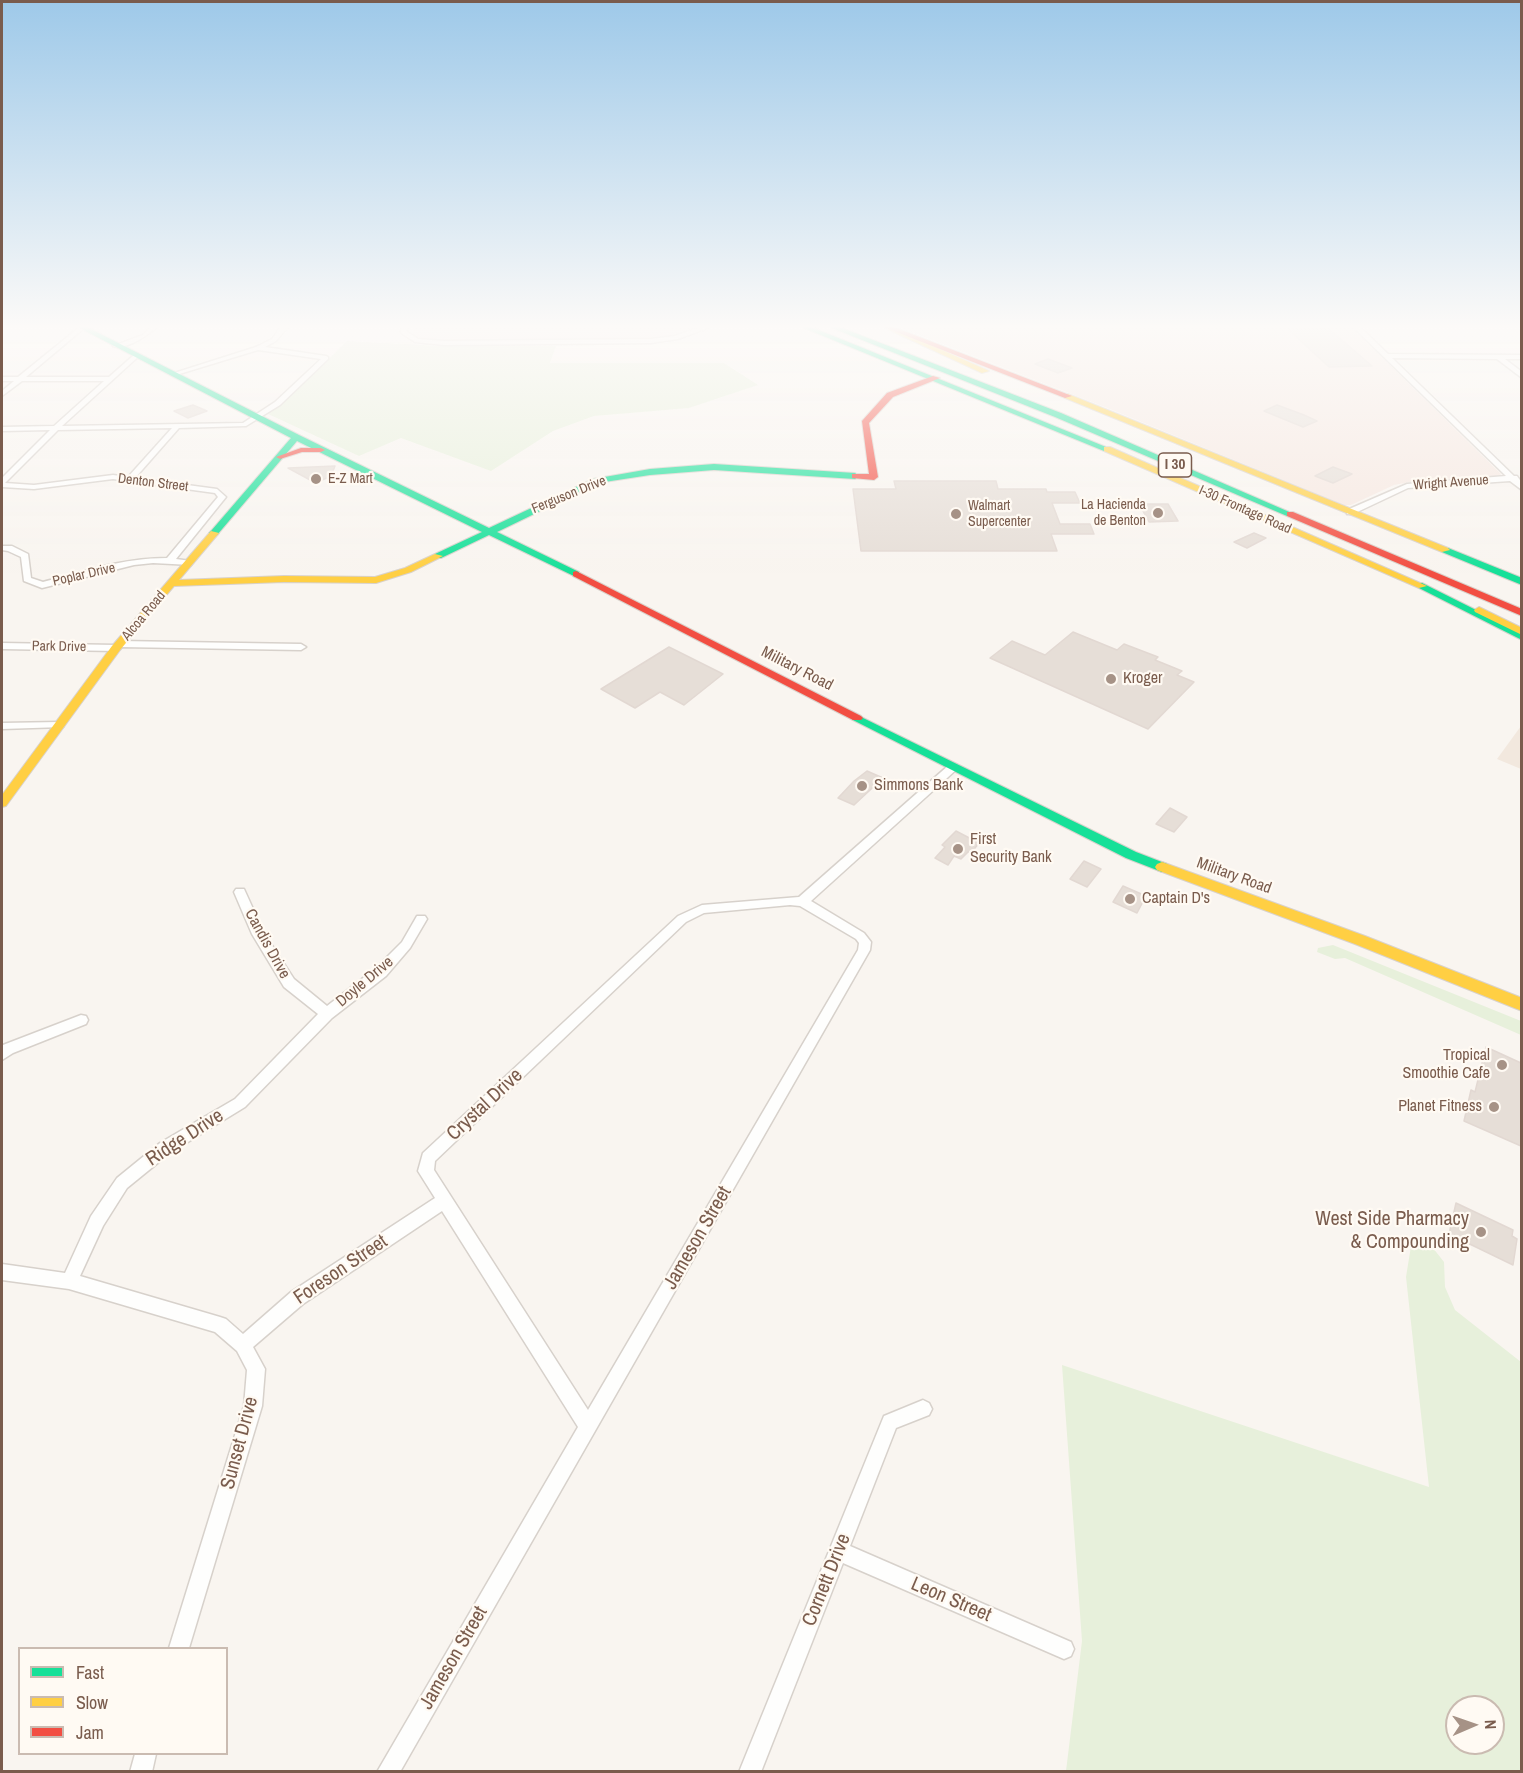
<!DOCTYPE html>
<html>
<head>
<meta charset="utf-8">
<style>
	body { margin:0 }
	#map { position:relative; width:1523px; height:1773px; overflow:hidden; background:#f9f5f0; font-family:"Archivo Narrow",sans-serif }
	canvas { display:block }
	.frame { position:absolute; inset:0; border:3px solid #7a5c4d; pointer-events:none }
	.legend { position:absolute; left:18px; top:1647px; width:210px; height:108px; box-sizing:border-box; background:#fffaf3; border:2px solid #cabbb1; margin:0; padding:8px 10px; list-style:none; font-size:18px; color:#7a5c4d }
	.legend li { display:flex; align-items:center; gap:12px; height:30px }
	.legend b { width:30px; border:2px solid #cabbb1 }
	.north { position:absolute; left:1445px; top:1695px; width:60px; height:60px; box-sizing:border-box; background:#fffaf3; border:2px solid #cabbb1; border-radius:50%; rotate:88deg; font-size:16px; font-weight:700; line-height:24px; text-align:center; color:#7a5c4d }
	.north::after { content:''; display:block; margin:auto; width:21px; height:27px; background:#a69286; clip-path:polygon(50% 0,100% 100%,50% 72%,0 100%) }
</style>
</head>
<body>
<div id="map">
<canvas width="1523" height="1773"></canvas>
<div class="frame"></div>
<ul class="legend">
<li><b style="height:8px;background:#16e098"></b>Fast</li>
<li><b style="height:8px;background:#ffcf43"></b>Slow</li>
<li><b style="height:8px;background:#f24e42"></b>Jam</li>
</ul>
<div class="north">N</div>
</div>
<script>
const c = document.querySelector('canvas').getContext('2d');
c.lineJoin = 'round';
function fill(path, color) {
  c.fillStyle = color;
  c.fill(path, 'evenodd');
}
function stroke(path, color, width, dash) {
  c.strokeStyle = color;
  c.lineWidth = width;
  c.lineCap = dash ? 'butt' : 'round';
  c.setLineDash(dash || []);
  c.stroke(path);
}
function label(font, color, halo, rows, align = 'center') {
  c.font = font + ' "Archivo Narrow",sans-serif';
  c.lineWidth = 4.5;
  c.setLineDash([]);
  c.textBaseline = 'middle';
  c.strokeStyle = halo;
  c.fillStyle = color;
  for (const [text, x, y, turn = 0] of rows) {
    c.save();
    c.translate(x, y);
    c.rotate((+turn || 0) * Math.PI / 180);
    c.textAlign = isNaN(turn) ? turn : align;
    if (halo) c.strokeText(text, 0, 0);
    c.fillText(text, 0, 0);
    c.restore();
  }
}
fill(new Path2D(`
	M1521 726V769L1497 759Z`), '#f2e8de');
fill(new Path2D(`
	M891 324H1348L1501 474 1498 477 1410 482 1394 485 1351 505H1344L1110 409Z`), '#f6e8e1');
fill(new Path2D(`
	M413 324H698L703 327 654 340 433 341 413 336Z`), '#fae9e9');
fill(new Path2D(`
	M347 341 442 346H556L550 363H724L758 385 689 408 594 416 553 431 491 471 401 438 359 456 268 414 303 384Z
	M1333 945 1521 1021V1035L1345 958 1335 959 1317 952 1318 948Z
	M1412 1240 1433 1248 1444 1262 1445 1287 1455 1310 1521 1362V1771H1066L1082 1641 1062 1365 1429 1487 1406 1277ZM1457 1707H1493V1743H1457Z`), '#e7f0db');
const building = new Path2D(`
	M1329 329 1372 366 1329 367 1289 330Z
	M1048 359 1072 368 1058 373 1035 364Z
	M193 405 207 411 188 418 174 411Z
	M1277 405 1304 415 1317 421 1303 427 1264 411Z
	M335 466 331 476 320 481H312L288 468Z
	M1333 467 1352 474 1333 483 1315 476Z
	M894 481H996L998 489H1046L1047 492H1075L1080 503H1052L1060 524H1090L1094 534H1051L1057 551H861L853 489H896Z
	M1139 504H1168L1178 521 1149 522Z
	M1254 533 1266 538 1247 548 1234 542Z
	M1073 632 1117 650 1124 644 1158 657 1155 660 1182 671 1177 675 1194 682 1148 729 990 658 1012 641 1045 655Z
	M669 647 723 674 684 705 660 692 635 708 601 689Z
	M867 771 883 778 854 805 838 798 854 781Z
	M1170 808 1187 817 1174 832 1156 824Z
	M956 831 979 843 971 853 968 852 961 859 954 856 948 865 935 858 945 847 942 845Z
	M1084 861 1101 869 1087 887 1070 879Z
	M1123 886 1146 896 1137 913 1113 902Z
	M1486 1047 1521 1063V1146L1464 1121 1471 1090 1475 1092Z
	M1456 1203 1513 1230 1512 1236 1517 1239 1513 1265 1449 1234Z`);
fill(building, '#e6ded7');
stroke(building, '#e2d8d2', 1.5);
const street = new Path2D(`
	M153 324H160C150 334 126 351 113 346L143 335Z
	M283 324H290L276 341 265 347 326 356 328 357V359L280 405 246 426 179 428 135 478 217 489 226 497 176 559 191 561V565L153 563 134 565 42 588 24 581 21 557 8 551 2 550V546H12L28 554 31 578 43 582C84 571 124 558 167 558L218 497 215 493 113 479 34 489 2 487V478L50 430 2 431V427L54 426 104 381H22L2 396V391L14 381H2V377H18L81 326 83 329 26 377H109L134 355 139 356 62 426 243 423 275 402 321 359 258 350 176 375 171 374 256 347 272 339ZM172 428 128 477 113 475 34 485 5 483 58 430Z
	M402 324H408L406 331 418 339 444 341 651 339 675 336 708 324H718L678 339 651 343 444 345 415 342 401 333Z
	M1350 324H1357L1388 354 1522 355V359H1505L1522 372V378L1497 359 1392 358 1514 476H1517L1522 483V490L1510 481 1408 488 1353 514H1347V510L1407 484 1506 476Z
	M120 641 301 644 306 647 301 650 120 647 119 650 116 651 2 649V643L116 645 117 642Z
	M59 722 63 723 64 725 63 727 2 729V723Z
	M953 764 957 765 958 767 957 769 811 901 864 933 871 942 870 950 400 1772H377L578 1427 442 1211 303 1304 253 1347 265 1369 262 1406 189 1648H169L244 1406 247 1370 237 1351 215 1332 69 1289 2 1280V1264L65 1273 91 1216 117 1178 160 1143 235 1099 318 1014 284 987 252 934 234 892 236 889H244L264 933 294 979 327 1006 376 968 402 942 417 916H425L427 919 410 948 386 976 332 1018 245 1107 170 1153 127 1188 103 1226 80 1276 220 1317 226 1319 243 1334 291 1292 435 1198 418 1171 423 1153 678 916 702 905 799 897 949 765ZM790 905 800 906 856 939 859 943 858 950 588 1410 434 1170 435 1161 686 922 704 913Z
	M81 1015 86 1016 88 1020 86 1024 13 1053 2 1060 3 1045Z
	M923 1400 929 1403 932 1409 929 1415 896 1428 850 1546 1071 1642 1074 1649 1071 1656 1064 1659 843 1563 761 1772H739L884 1416Z
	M135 1754H156L152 1772H130Z`);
const fast = new Path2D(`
	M72 324H81L299 435 489 528 593 479 650 469 714 464 855 473 859 476 855 479 714 470 650 475 598 483 497 532 579 572V576L576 577 489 535 441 558H435V554L482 532 297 441 217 535 214 536 209 533 211 531 291 438Z
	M794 324H804L1111 449 1104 451Z
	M822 324H832L1061 413 1294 514 1287 516 1055 417Z
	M1442 548H1448L1522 578V585L1442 552Z
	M1422 583 1522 633V640L1419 588V584Z
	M857 715 1136 852 1167 864 1169 867 1162 872 1126 858 853 720 851 718Z`);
const slow = new Path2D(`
	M889 328H893L989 371 982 373 889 330Z
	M1068 394 1448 548 1450 550 1442 552 1065 398V394Z
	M1104 447H1110L1427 586 1419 588 1104 451Z
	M211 531 219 533 179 580 284 576 375 577 405 568 435 554 443 556 411 572 376 583 284 582 174 586 120 650 6 806 2 807V795L112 646Z
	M1479 607 1522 628V635L1475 612 1474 610Z
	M1162 862 1365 936 1522 998V1011L1355 944 1157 870 1155 867 1157 864Z`);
const jam = new Path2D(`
	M876 324H886L1072 396 1065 398Z
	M933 376 940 378 893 397 869 423 878 477 874 480 852 478V474H869L862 421 887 393Z
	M301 448H321L325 450 321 452H302L280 459 276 457Z
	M1287 512H1293L1522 609V616L1287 516Z
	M576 571 861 716 863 718 861 720H853L573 576V572Z`);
stroke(street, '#d7d1cb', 3);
stroke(fast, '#d9d2cb', 2);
stroke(slow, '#d9d2cb', 2);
stroke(jam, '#d9d2cb', 2);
fill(street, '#fefefd');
fill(fast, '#16e098');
fill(slow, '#ffcf43');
fill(jam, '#f24e42');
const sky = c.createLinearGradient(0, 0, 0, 573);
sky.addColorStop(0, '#9ec9e9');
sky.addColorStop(0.57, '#fcfaf8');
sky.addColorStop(1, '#fcfaf800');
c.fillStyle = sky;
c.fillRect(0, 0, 1523, 573);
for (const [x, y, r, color] of [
	[316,479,6,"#a69286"],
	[1158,513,6,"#a69286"],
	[956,514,6,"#a69286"],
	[1111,679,6,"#a69286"],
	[862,786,6,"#a69286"],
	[958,849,6,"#a69286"],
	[1130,899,6,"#a69286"],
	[1502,1065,6,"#a69286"],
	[1494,1107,6,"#a69286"],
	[1481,1232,6,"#a69286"]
]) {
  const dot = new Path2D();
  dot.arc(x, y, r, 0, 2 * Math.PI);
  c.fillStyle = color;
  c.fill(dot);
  stroke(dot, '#fffaf3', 2);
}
label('14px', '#7a5c4d', '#fffaf3', [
	["E-Z Mart",328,479],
	["La Hacienda",1146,505,"right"],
	["de Benton",1146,521,"right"],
	["Walmart",968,506],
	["Supercenter",968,522]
], 'left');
label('14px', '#7a5c4d', '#fffaf3', [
	["Denton Street",153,483,7],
	["Wright Avenue",1451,483,-4],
	["Ferguson Drive",569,495,-22],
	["I-30 Frontage Road",1245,510,24],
	["Poplar Drive",84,575,-13],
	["Alcoa Road",144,616,-50],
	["Park Drive",59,647,1]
]);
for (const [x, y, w] of [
	[1175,465,33]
]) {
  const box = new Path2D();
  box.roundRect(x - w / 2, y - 12, w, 24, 4.5);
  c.fillStyle = '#fffaf3';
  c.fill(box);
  stroke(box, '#7a5c4d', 1.5);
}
label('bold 15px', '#7a5c4d', null, [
	["I 30",1175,465]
]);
label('16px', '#7a5c4d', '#fffaf3', [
	["Military Road",797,669,27],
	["Military Road",1234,876,20],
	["Candis Drive",267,944,61],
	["Doyle Drive",365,982,-40]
]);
label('16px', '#7a5c4d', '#fffaf3', [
	["Kroger",1123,679],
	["Simmons Bank",874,786],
	["First",970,840],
	["Security Bank",970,858],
	["Captain D's",1142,899],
	["Tropical",1490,1056,"right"],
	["Smoothie Cafe",1490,1074,"right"],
	["Planet Fitness",1482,1107,"right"]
], 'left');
label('20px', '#7a5c4d', '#fffaf3', [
	["Crystal Drive",485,1105,-43],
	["Ridge Drive",185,1138,-33],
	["Jameson Street",698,1238,-60],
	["Foreson Street",341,1270,-34],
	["Sunset Drive",240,1443,-75],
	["Cornett Drive",827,1580,-68],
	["Leon Street",951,1600,23],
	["Jameson Street",454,1658,-60]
]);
label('20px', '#7a5c4d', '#fffaf3', [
	["West Side Pharmacy",1469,1220],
	["& Compounding",1469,1243]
], 'right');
</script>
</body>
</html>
